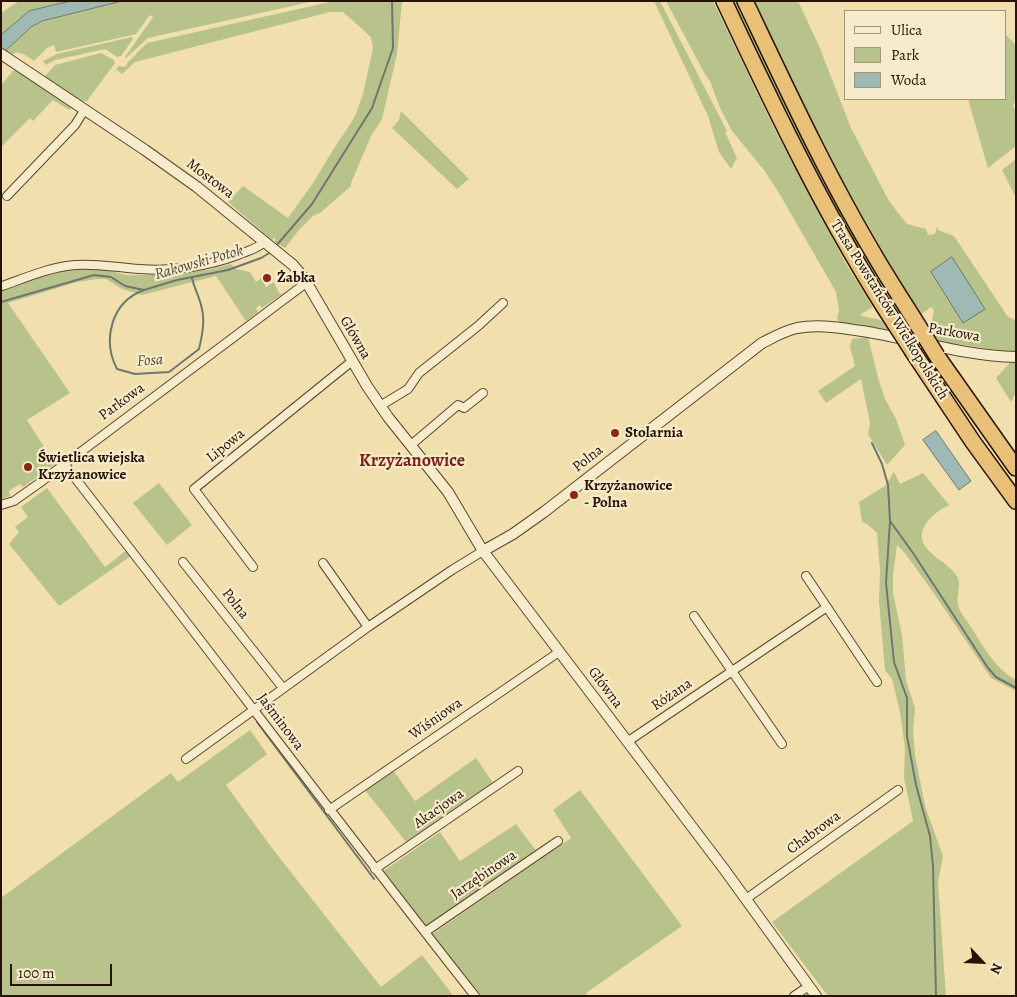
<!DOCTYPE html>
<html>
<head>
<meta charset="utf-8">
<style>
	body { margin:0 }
	#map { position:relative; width:1017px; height:997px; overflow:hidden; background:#f1e0ae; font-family:Alegreya,serif }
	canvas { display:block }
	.frame { position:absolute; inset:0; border:2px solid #271205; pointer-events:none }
	.legend { position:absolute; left:844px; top:10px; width:162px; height:90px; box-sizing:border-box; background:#f6ebca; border:1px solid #a3947b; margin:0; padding:6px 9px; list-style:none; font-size:15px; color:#271205 }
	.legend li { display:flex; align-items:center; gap:10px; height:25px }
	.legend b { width:25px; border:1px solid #a3947b }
	.north { position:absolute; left:957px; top:937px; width:50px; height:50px; -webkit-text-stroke:4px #f6ebca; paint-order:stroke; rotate:115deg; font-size:14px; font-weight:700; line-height:20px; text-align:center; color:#271205 }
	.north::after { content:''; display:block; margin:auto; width:18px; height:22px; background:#271205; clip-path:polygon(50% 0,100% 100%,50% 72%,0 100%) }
	.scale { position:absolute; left:10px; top:964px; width:102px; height:22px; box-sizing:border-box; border:2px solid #271205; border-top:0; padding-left:6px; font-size:15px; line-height:18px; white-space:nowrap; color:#271205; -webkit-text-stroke:4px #f6ebca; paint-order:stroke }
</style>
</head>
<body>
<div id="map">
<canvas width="1017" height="997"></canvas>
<div class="frame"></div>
<ul class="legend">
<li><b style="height:6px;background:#f6ebca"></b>Ulica</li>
<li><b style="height:14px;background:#b8c28b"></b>Park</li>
<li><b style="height:14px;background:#9fbab5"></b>Woda</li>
</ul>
<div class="north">N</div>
<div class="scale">100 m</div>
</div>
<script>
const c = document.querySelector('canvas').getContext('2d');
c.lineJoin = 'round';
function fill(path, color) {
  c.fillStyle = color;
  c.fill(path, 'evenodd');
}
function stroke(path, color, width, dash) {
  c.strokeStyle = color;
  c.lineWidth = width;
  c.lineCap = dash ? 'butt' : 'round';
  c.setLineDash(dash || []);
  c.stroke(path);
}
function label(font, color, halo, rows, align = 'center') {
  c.font = font + ' Alegreya,serif';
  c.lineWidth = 4.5;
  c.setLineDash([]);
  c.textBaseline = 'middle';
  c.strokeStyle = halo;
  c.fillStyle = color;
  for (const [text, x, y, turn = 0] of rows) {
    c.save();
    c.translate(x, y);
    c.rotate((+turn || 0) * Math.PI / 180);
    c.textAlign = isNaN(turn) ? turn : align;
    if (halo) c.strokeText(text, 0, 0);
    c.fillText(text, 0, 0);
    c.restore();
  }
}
fill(new Path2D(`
	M19 1H71L29 11 1 35V13Z
	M122 1H314L148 38 126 58 125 57 153 17 150 15 136 34 56 52 54 45 47 48 34 61 27 56 17 52 11 55 6 51 31 27 42 21Z
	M334 1H402L397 54 382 119 371 136 351 183V186L320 213 313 216 298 231 285 248 275 242V237L272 240 228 202 243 186 288 218 313 183 336 145 347 129 355 116 363 94 373 48 371 37 343 12H330L135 62 122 74 116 69 119 66 125 67 129 61 147 43Z
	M654 1H660L727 131 725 132 737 158 731 169 719 152 708 116Z
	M666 1H713L773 126 846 264 873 307 861 314 862 316 881 320 889 332 840 323 837 318 839 310 836 292 779 193 764 170 732 131 720 108 710 81 706 76Z
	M728 1H738L907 316H894L812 173Z
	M751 1H798L819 46 851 128 889 201 907 224 926 229 928 235 935 234 937 226 938 230 954 236 1008 317 1016 320V353L938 341 930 329 934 310 931 307 920 315 829 159Z
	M1006 35 1016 45V99L1013 106 1016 110V146L988 168 968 99H1006Z
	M132 37 133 39 121 56 117 57 105 49 55 60 46 65 43 61 57 54Z
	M101 53 114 60 115 63 87 101H80L47 79 45 76 55 65Z
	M13 71H17L21 73 71 108 69 110 53 100 33 121 30 118 1 147V85Z
	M401 111 469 179 457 189 392 128 399 120Z
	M1016 159V198L1002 170Z
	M231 264 236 269 250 272 256 282 261 278 266 287 274 282 279 293 282 294 262 308 260 305 256 308 258 312 246 321 216 276 142 295 122 289 106 279H98L77 282 8 303 70 393 27 420 55 464 23 487 20 484 9 491 10 496 1 499V291L72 267 99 268 126 275H149L207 270Z
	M868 337 879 381 885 399 896 419 905 445 887 465 868 434 870 423 861 379 826 403 818 391 855 366 850 347 852 339Z
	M1016 356V392L1011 402 996 378Z
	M894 472 900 484 923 473 949 505C937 511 920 523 922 539 925 555 951 563 958 578 961 586 956 596 958 605 959 611 965 618 969 624 982 644 994 668 1016 680V691L991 678 933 592 904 552 897 545 893 575V593L902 635 906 680 915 708 913 731 915 755 925 806 943 856 938 883 946 996H828L772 922 913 821 904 778 905 748 900 712 892 679 885 670 879 601 880 571 877 533 867 524 862 522 859 502 885 486Z
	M159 483 192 525 167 545 133 503Z
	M47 488 105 567 127 550 131 556 59 606 9 544 19 532 15 527 28 517 21 507Z
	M250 730 267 754 226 785 272 848 381 987 422 955 452 994 451 996H1V898L171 773 178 782Z
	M476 758 493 783 406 842 365 790 393 770 415 801Z
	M580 790 682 926 586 993 587 996H479L431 935 571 838 553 810Z
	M516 824 537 852 426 928 382 872 440 832 460 861Z`), '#b8c28b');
const water = new Path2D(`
	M71 1H122L42 21 31 27 1 55V35L29 11Z
	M952 257 985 309 963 323 931 272Z
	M936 431 971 481 959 490 923 440Z`);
fill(water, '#9fbab5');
stroke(water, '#6f776f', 1);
stroke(new Path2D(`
	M276 246 312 204 372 108 393 48 392 1
	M144 290C111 302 102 340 117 369L135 374 169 372 199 349C202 336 205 322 202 309 200 298 194 288 192 278
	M1 302 94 275 111 277 125 286 144 290 177 280 228 270 261 258 271 252
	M872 443 882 464 888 485 890 521 886 583 894 662 907 698V736L916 785 930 836 933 866 936 996
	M890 521 913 553 988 668 996 677 1016 688
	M257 722 374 879`), '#6f776f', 2);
const minor = new Path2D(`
	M7 196 75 125 85 109
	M2 286C25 278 50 267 75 265 97 263 118 268 140 269 172 272 208 266 238 255 247 251 258 249 265 241
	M380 406 408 389 419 373 478 326 503 303
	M411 445 458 405 464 408 483 393
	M64 464C202 640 336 820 475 996
	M1 505 14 501 38 484 306 283
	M183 562 283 688
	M323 563 368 627
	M253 567 194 489 351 362
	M806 576 877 682
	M694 616 782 744
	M627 742 827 607
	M186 759 368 627 452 570 483 551
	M329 810 559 652
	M375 869 518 771
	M746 899 898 790
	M425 932 558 841
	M794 996 809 986`);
const tertiary = new Path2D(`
	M1 54 145 150 197 187 293 265 304 278 367 386 388 417 448 492 483 551 724 869 816 996
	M483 551 513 534 544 512 762 343C774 337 784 331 797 328 819 324 840 328 862 331 913 339 964 356 1016 357`);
const motorway = new Path2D(`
	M724 1C776 112 828 221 895 324
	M745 1C786 87 826 174 875 256 889 280 904 303 919 327
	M913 352 973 442 1016 501
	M937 356 1016 468`);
stroke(minor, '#5a462f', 10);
stroke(tertiary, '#5a462f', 12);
stroke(motorway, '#271205', 18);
stroke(minor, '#f6ebca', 8);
stroke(tertiary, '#f6ebca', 10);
stroke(motorway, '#e8c077', 15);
const motorwayBridge = new Path2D(`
	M895 324 913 352
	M919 327 937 356`);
stroke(motorwayBridge, '#271205', 18, []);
stroke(motorwayBridge, '#e8c077', 15);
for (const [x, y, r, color] of [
	[267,278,5,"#8f2418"],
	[615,433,5,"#8f2418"],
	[28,467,5,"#8f2418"],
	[574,495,5,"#8f2418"]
]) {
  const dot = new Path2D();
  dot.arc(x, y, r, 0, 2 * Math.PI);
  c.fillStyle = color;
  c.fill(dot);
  stroke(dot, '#f6ebca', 2);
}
label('15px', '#271205', '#f6ebca', [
	["Mostowa",210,179,37],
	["Trasa Powstańców Wielkopolskich",889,310,58],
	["Parkowa",954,333,10],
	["Główna",355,338,60],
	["Parkowa",122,402,-36],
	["Lipowa",226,446,-39],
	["Polna",588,459,-38],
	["Polna",235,604,52],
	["Główna",605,688,53],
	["Różana",672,695,-34],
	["Wiśniowa",436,719,-35],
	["Jaśminowa",280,722,53],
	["Akacjowa",439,809,-35],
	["Chabrowa",814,833,-36],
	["Jarzębinowa",484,875,-34]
]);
label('bold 15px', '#271205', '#f6ebca', [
	["Żabka",277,278],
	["Stolarnia",625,433],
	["Świetlica wiejska",38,458],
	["Krzyżanowice",38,475],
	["Krzyżanowice",584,486],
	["- Polna",584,503]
], 'left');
label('italic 16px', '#514d43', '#f6ebca', [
	["Rakowski Potok",199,263,-16],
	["Fosa",150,361,-3]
]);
label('bold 18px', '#7a1f14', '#f6ebca', [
	["Krzyżanowice",412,462]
]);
</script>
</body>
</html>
